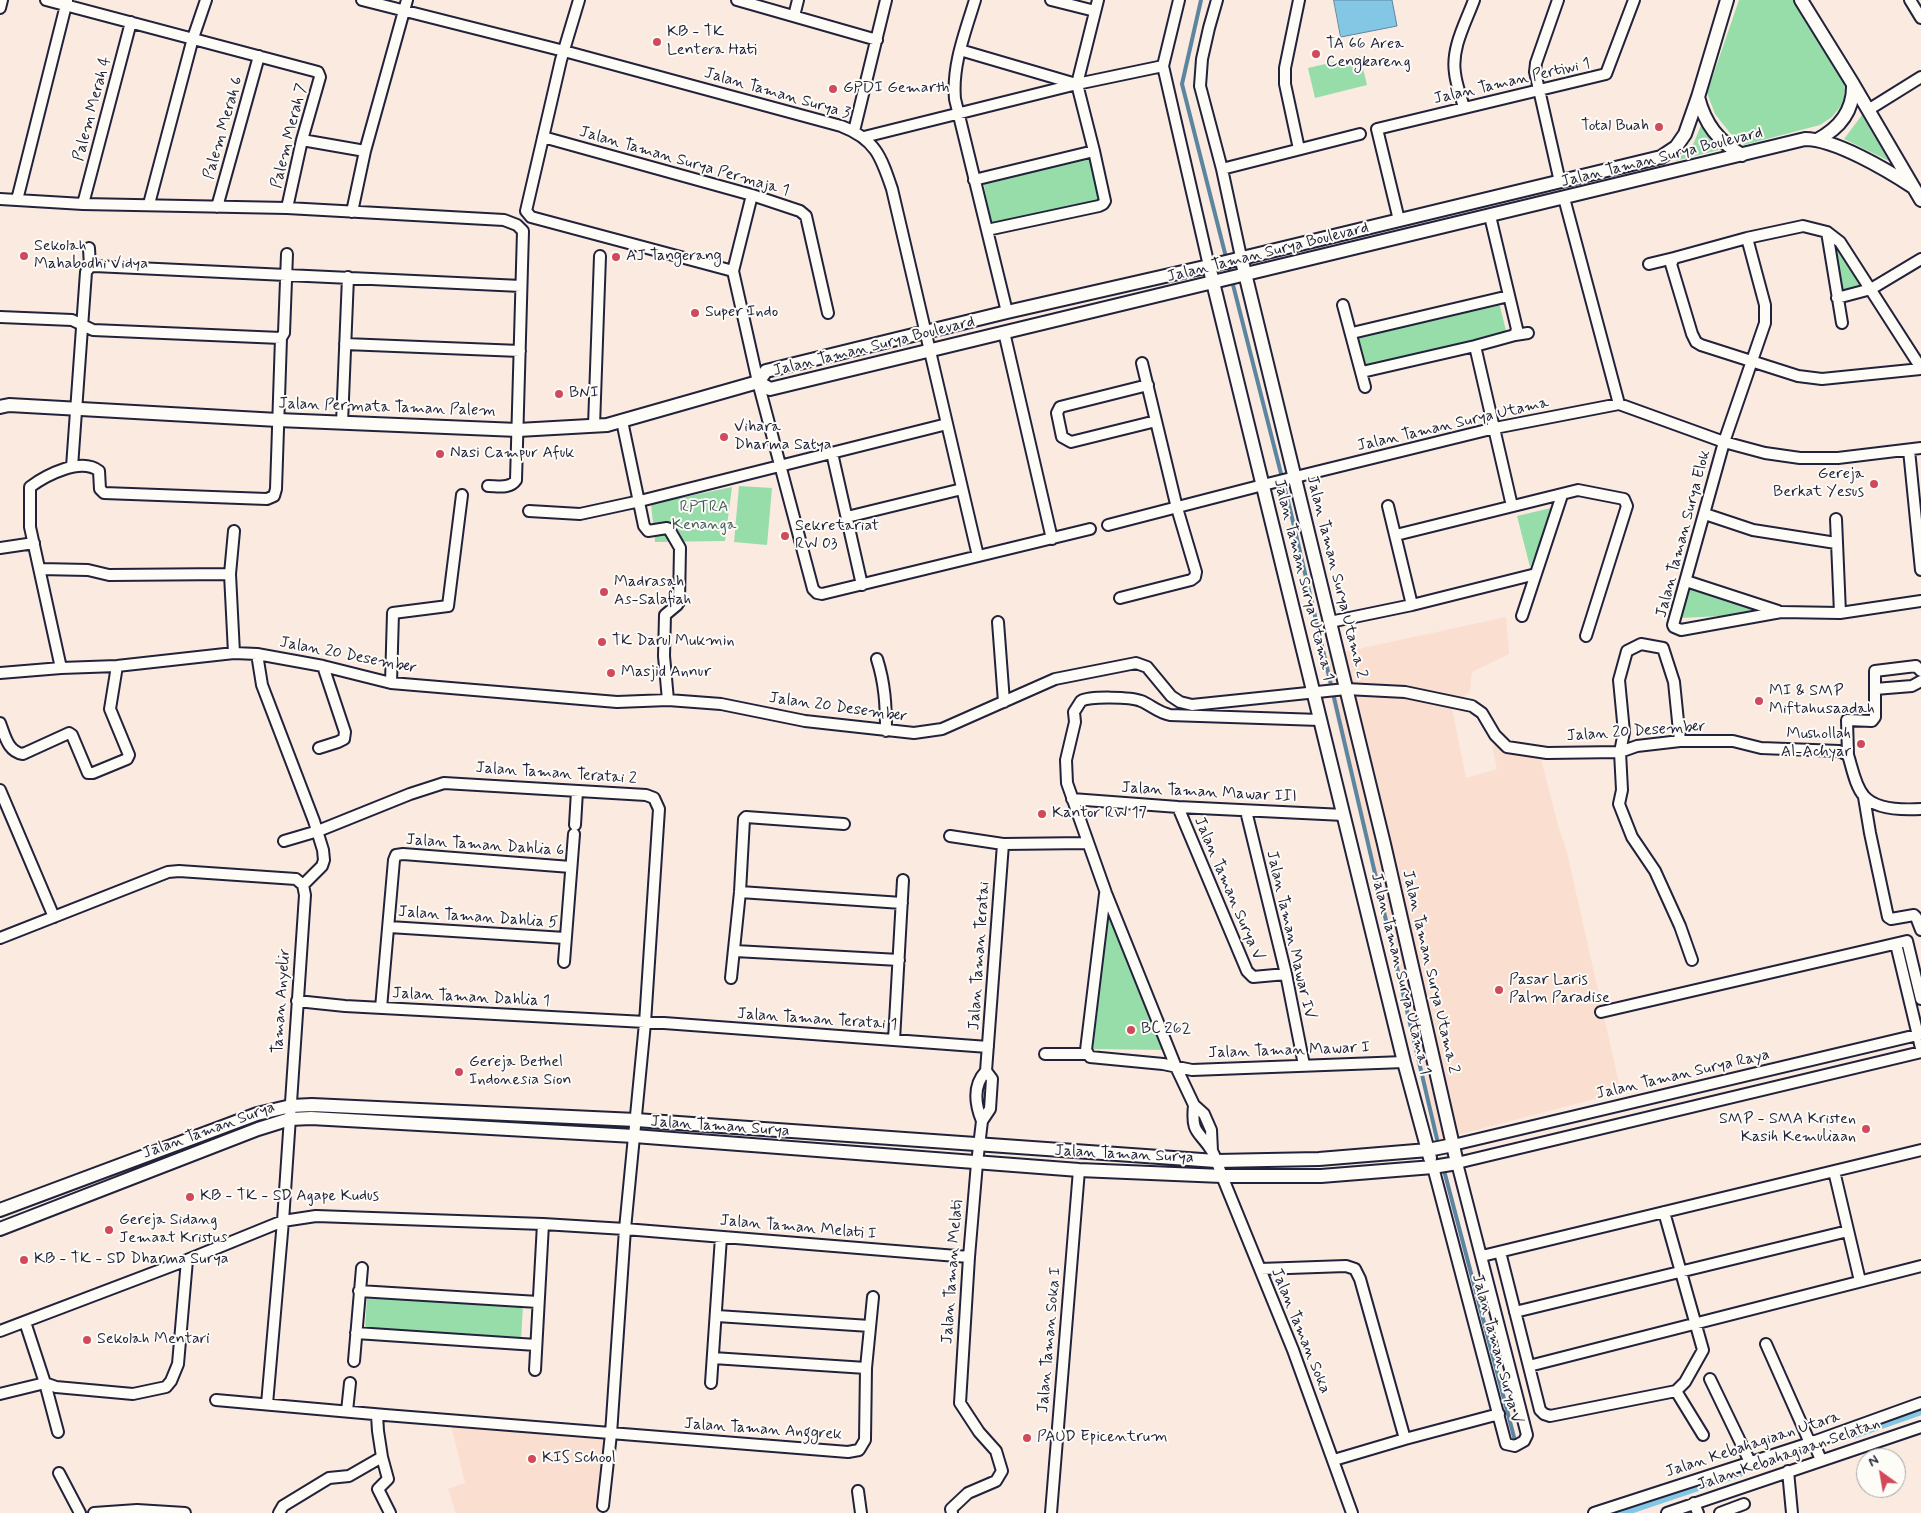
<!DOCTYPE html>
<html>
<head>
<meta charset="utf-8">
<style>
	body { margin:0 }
	#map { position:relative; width:1921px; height:1513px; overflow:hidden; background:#fbeae0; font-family:Mynerve,sans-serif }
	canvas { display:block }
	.north { position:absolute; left:1856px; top:1448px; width:50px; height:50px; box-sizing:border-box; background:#fdfcf7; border:1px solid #a5a5ac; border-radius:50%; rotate:328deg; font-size:14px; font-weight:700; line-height:20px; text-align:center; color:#22223b }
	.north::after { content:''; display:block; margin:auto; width:18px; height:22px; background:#d1495b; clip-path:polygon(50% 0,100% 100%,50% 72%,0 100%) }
</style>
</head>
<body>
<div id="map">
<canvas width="1921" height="1513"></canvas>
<div class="north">N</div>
</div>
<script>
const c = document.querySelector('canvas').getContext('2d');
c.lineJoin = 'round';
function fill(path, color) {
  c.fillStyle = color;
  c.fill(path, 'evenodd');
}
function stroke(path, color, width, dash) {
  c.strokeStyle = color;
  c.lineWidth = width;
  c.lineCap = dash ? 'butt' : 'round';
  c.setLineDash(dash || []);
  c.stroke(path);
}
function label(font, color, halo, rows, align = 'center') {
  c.font = font + ' Mynerve,sans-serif';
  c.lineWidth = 4;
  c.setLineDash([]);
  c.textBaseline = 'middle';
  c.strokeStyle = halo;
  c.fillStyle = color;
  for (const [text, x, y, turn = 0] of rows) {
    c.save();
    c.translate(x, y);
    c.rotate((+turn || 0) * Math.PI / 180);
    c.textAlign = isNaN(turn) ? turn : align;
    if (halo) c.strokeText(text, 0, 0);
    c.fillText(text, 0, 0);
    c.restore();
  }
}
fill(new Path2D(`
	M1506 617 1509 654 1472 672 1470 691 1452 708 1466 778 1497 769 1492 745 1539 751 1559 829 1566 848 1621 1092 1438 1140 1321 657Z
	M451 1425 606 1436 600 1513H456L448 1489 465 1483Z`), '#faded0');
fill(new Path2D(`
	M1739 0H1798L1845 85 1844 102 1832 117 1820 125 1744 145 1730 133 1715 114 1707 93Z
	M1360 56 1367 85 1315 98 1308 68Z
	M1862 115 1889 161 1844 139Z
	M1702 123 1710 140 1719 150 1675 161 1692 147Z
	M1092 157 1102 200 991 224 983 180Z
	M1833 245 1867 290 1841 295Z
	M1499 302 1506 331 1367 368 1358 335Z
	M739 486 772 488 767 545 734 542Z
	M732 487 725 541 655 542 651 504Z
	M1555 507 1530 567 1517 516Z
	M1691 586 1807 612 1680 618Z
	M1109 909 1168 1050 1093 1049Z
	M367 1296 523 1305 521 1340 365 1330Z`), '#97ddaa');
const water = new Path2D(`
	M1334 0H1392L1397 26 1341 37Z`);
fill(water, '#83c7e4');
stroke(water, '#5c85a0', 1);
stroke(new Path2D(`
	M1201 0 1182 84 1290 509 1437 1139
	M1445 1174 1514 1437`), '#5c85a0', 4);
stroke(new Path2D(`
	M1852 1433 1921 1409
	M1615 1513 1739 1471`), '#83c7e4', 12);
const minor = new Path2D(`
	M46 0 318 72 320 77 302 140 287 208
	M362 0 564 51 841 126C875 139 881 156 892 189L978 556
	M579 0 561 60 526 211 531 217 733 271
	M737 0 877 40
	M975 0C965 33 952 65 955 99L1007 312
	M1051 0 1095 11
	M1179 0 1163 66 1209 266
	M1217 0 1209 28 1202 59 1200 86 1222 169 1241 257
	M1299 0 1285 68V84L1299 149
	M1558 0 1536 63 1535 72 1560 182
	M1910 0 1921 18
	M0 8 2 0
	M794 16 798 0
	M960 50 1076 84
	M1464 108C1461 96 1456 84 1455 73 1451 48 1466 22 1474 0
	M1868 110 1921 77
	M854 131 886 0
	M543 137 752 195 800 211 806 216 828 313
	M864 137 1077 84 1163 66
	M302 140 365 151
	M1222 169 1360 134
	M974 180 1094 151
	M752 195 733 271 758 382 813 589 817 593 822 594 1090 529
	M1564 198 1619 404
	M0 199 83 204 287 208 504 220 517 225 523 231 516 480C510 489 498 486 488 486
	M17 200 67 1
	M83 204 131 22
	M149 204 193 38 206 0
	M217 207 259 56
	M352 212 365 151 407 0
	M1399 220 1377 129 1606 74 1634 0
	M987 230 1099 206 1103 204 1105 201 1094 151 1077 84 1098 0
	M1827 232 1842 323
	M1747 238 1765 305V323L1724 442 1673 625 1674 627 1681 630 1781 612 1840 613 1921 601
	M1649 264 1674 258
	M90 267 94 266 521 286
	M1837 298 1871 289 1921 259
	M1343 305 1365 387
	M0 317 72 320 93 330 281 338
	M1004 332 1052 539
	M1352 333 1509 296
	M1515 335 1528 333
	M345 344 520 351
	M1475 346 1512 506
	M1921 368 1840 242 1827 232 1803 226 1747 238 1674 258 1671 264 1692 334 1696 342 1701 345 1798 376 1822 379 1921 369
	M1362 372 1475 346 1515 335 1517 329 1490 216
	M1148 385 1060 407 1057 413 1062 437 1071 442 1156 421
	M622 421 644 526 648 531 667 528 669 529 680 548 679 602 677 605 665 615 664 656 668 700
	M342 423 348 277
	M594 426 600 256
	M1909 450 1921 570
	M832 453 862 585
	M72 467 86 272 90 267 89 248
	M1388 506 1412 605
	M529 511 580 514 640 501 947 424
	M1705 514 1753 530 1836 543
	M847 517 962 489
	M1836 519 1840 613
	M1108 525 1263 485 1495 428 1619 404 1724 442 1765 453 1800 458H1838L1921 448
	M234 531 230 574 234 653
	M1396 535 1578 490 1624 499 1627 506 1586 636
	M0 548 34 543
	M40 569 88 570 109 575 230 574
	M1686 581 1778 611
	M1120 598 1191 580 1195 577 1196 572 1177 508 1142 363
	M1522 616 1562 495
	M998 622 1004 702
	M1330 622 1412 605 1536 574
	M257 654 262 685 314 821 323 850 324 860 322 866 303 885
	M877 659C885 684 886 706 886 731
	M61 668 30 527V487C46 475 81 457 99 471L100 489 104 493 267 499 274 496 276 489 281 338 284 333 287 254
	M0 673 61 668 117 666 234 653 257 654 323 666 391 683 617 702 668 700 721 704 805 721 914 733 942 729 1055 679 1136 663 1147 667 1171 696 1180 702 1192 705 1346 689 1405 692 1472 706 1482 713 1495 735 1507 747 1547 753 1620 752 1637 746 1680 741H1733L1761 748 1839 751 1848 755C1852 767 1855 786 1864 796 1876 810 1904 810 1921 809
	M391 683 393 613 448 606 462 495
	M1875 689 1912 686 1921 681
	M0 723C5 736 8 752 23 754L69 733 72 735 88 773H93L127 759 129 755 110 709 117 666
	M1680 741 1674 682 1663 648 1641 644 1627 651 1619 680 1624 732 1620 752 1622 790 1619 804 1632 837 1655 871 1680 926 1692 960
	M319 748 338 742 344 739 345 732 323 666
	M1848 755 1847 720 1872 721 1875 717V671L1916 666 1921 671
	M0 790 54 917
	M1864 797 1870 833 1888 917 1891 919 1914 915 1916 917 1921 930
	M1072 799 1178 807 1344 815
	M1178 807 1247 971 1253 977 1286 974
	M1246 811 1286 974 1304 1065
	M575 825 577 791
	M950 836 1003 844 1088 843
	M284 841 318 831 410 794 444 783 646 795 654 798 659 809 645 1023 625 1229 611 1434 603 1506
	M740 892 902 903
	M1105 894 1086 1050 1090 1057 1163 1064 1192 1070 1404 1062
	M389 927 565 938
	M0 938 168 872 179 871 296 879 303 885
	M1896 944 1921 1048
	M735 951 899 960
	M564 962 574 834
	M731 978 740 892 744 819 746 817 844 824
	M297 1001 345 1006 664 1023 988 1047
	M381 1008 394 860 396 855 403 854 571 867
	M1601 1012 1907 941 1921 999
	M894 1040 903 880
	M1045 1054H1088
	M1194 1105C1191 1135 1199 1130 1212 1151 1216 1158 1219 1168 1222 1176L1293 1350 1352 1513
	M982 1121C975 1104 973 1085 986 1071L1003 844
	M1453 1145 1921 1034
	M1212 1151 1211 1130 1204 1114 1194 1105 1176 1067 1106 893 1067 783 1066 760 1075 722 1074 712 1081 701C1090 696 1131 697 1141 701 1151 705 1157 712 1170 715L1320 720
	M1433 1167 1506 1444 1515 1446 1524 1441 1527 1435 1457 1163 1921 1052
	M1834 1171 1860 1281
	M1500 1252 1540 1410 1544 1414 1550 1416 1676 1391 1685 1382 1703 1350 1664 1212
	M1482 1256 1921 1150
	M1260 1269 1346 1266 1355 1269 1360 1279 1405 1439 1334 1460
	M359 1291 538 1302
	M1515 1312 1848 1231
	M717 1316 870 1326
	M25 1322 45 1383 58 1432
	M0 1331 187 1260 283 1221 316 1216 543 1224 625 1229 969 1257
	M356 1333 536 1345
	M1766 1344 1810 1443
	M713 1358 866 1368
	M354 1361 362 1268
	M1529 1366 1921 1266
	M535 1370 543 1224
	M1710 1379 1750 1462
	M45 1383 56 1387 133 1394 166 1387 171 1381 178 1364 187 1260
	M711 1383 721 1237
	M1676 1391 1703 1435
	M0 1394 45 1383
	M216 1400 385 1415 848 1452 859 1450 865 1440 866 1368 873 1297
	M267 1404 283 1221 305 895 303 885
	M347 1411 350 1383
	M1405 1439 1499 1414
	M1813 1441 1821 1460
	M382 1457 388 1479 378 1489 390 1513
	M1788 1471 1792 1513
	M59 1473 80 1513
	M858 1491 861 1513
	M1694 1503 1698 1513
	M94 1513 137 1510 185 1513
	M279 1513 283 1506 329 1478 349 1476 382 1457 378 1431 377 1415
	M952 1513 951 1509 968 1493 996 1481 1002 1471 996 1451 979 1432 960 1403 969 1257 977 1163 982 1121 990 1109 992 1079 986 1071
	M1051 1513 1079 1170
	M1594 1513 1810 1443 1921 1403
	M1667 1513 1921 1427
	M1720 1513 1744 1504`);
const tertiary = new Path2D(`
	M1801 0 1853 84 1921 200
	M1698 97C1705 124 1718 141 1742 155
	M1817 140C1840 128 1854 110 1853 84
	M1209 266 1404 1062 1430 1158
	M758 382 770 389 1805 139C1835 139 1887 170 1913 187
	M758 382 766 371 1007 312 1209 266 1661 157 1676 147 1685 134 1698 97 1727 0
	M0 407 9 405 278 420 518 430 607 425 758 382
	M0 1210 257 1114 291 1106 312 1105 636 1120 1216 1161 1319 1159 1428 1150 1453 1145
	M0 1229 258 1129 290 1119 311 1118 634 1136 1079 1170 1222 1176H1321L1433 1167 1457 1163 1384 844 1241 257`);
stroke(minor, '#22223b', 14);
stroke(tertiary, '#22223b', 16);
stroke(minor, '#fdfcf7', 10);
stroke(tertiary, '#fdfcf7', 12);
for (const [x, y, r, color] of [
	[657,42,5,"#d1495b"],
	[1316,54,5,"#d1495b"],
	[833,89,5,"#d1495b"],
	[1659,127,5,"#d1495b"],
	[24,256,5,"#d1495b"],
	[616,257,5,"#d1495b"],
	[695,313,5,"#d1495b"],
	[559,394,5,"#d1495b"],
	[724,437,5,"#d1495b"],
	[440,454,5,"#d1495b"],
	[1874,484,5,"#d1495b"],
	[785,536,5,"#d1495b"],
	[604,592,5,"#d1495b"],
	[602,642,5,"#d1495b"],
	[611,673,5,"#d1495b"],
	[1759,701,5,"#d1495b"],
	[1861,744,5,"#d1495b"],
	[1042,814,5,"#d1495b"],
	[1499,990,5,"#d1495b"],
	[1131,1030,5,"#d1495b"],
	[459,1072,5,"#d1495b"],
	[1866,1129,5,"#d1495b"],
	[190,1197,5,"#d1495b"],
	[109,1230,5,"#d1495b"],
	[24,1260,5,"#d1495b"],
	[87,1340,5,"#d1495b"],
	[1027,1438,5,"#d1495b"],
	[532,1459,5,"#d1495b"]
]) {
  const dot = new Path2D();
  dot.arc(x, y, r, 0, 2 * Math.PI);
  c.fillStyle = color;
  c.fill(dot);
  stroke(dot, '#fdfcf7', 2);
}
label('16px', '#22223b', '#fdfcf7', [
	["KB - TK",667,33],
	["Lentera Hati",667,51],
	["TA 66 Area",1326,45],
	["Cengkareng",1326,63],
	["GPDI Gemarth",843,89],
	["Total Buah",1649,127,"right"],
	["Sekolah",34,247],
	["Mahabodhi Vidya",34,265],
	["AJ Tangerang",626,257],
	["Super Indo",705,313],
	["BNI",569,394],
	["Vihara",734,428],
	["Dharma Satya",734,446],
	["Nasi Campur Afuk",450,454],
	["Gereja",1864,475,"right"],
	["Berkat Yesus",1864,493,"right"],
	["Sekretariat",795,527],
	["RW 03",795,545],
	["Madrasah",614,583],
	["As-Salafiah",614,601],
	["TK Darul Mukmin",612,642],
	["Masjid Annur",621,673],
	["MI & SMP",1769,692],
	["Miftahusaadah",1769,710],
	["Mushollah",1851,735,"right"],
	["Al-Achyar",1851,753,"right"],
	["Kantor RW 17",1052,814],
	["Pasar Laris",1509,981],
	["Palm Paradise",1509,999],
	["BC 262",1141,1030],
	["Gereja Bethel",469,1063],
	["Indonesia Sion",469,1081],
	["SMP - SMA Kristen",1856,1120,"right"],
	["Kasih Kemuliaan",1856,1138,"right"],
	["KB - TK - SD Agape Kudus",200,1197],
	["Gereja Sidang",119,1221],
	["Jemaat Kristus",119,1239],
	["KB - TK - SD Dharma Surya",34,1260],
	["Sekolah Mentari",97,1340],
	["PAUD Epicentrum",1037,1438],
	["KIS School",542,1459]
], 'left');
label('16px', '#22223b', '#fdfcf7', [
	["Jalan Taman Pertiwi 1",1512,82,-13],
	["Jalan Taman Surya 3",777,94,16],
	["Palem Merah 4",93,109,-75],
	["Palem Merah 6",224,128,-74],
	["Palem Merah 7",290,136,-76],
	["Jalan Taman Surya Boulevard",1662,158,-14],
	["Jalan Taman Surya Permaja 1",684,162,16],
	["Jalan Taman Surya Boulevard",1268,253,-14],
	["Jalan Taman Surya Boulevard",874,347,-14],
	["Jalan Permata Taman Palem",387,408,2],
	["Jalan Taman Surya Utama",1453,425,-13],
	["Jalan Taman Surya Elok",1684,534,-75],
	["Jalan Taman Surya Utama 2",1336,577,76],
	["Jalan Taman Surya Utama 1",1303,580,76],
	["Jalan 20 Desember",348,656,11],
	["Jalan 20 Desember",838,708,8],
	["Jalan 20 Desember",1636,732,-4],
	["Jalan Taman Teratai 2",556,774,4],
	["Jalan Taman Mawar III",1209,793,3],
	["Jalan Taman Dahlia 6",485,846,4],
	["Jalan Taman Surya V",1228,889,67],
	["Jalan Taman Dahlia 5",478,918,4],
	["Jalan Taman Mawar IV",1290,935,77],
	["Jalan Taman Teratai",980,956,-86],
	["Jalan Taman Surya Utama 2",1430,972,77],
	["Jalan Taman Surya Utama 1",1400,974,76],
	["Jalan Taman Dahlia 1",471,998,3],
	["Taman Anyelir",282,1001,-86],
	["Jalan Taman Teratai 1",817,1020,4],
	["Jalan Taman Mawar I",1289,1051,-2],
	["Jalan Taman Surya Raya",1683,1075,-13],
	["Jalan Taman Surya",720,1127,4],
	["Jalan Taman Surya",209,1131,-20],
	["Jalan Taman Surya",1124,1155,3],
	["Jalan Taman Melati I",798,1228,5],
	["Jalan Taman Melati",953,1272,-86],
	["Jalan Taman Soka",1300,1331,68],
	["Jalan Taman Soka I",1050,1340,-85],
	["Jalan Taman Surya V",1496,1349,75],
	["Jalan Taman Anggrek",763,1430,4],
	["Jalan Kebahagiaan Utara",1753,1445,-18],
	["Jalan Kebahagiaan Selatan",1789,1455,-19]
]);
label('16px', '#455a5c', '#fdfcf7', [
	["RPTRA",704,508],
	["Kenanga",704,526]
]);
</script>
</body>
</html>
